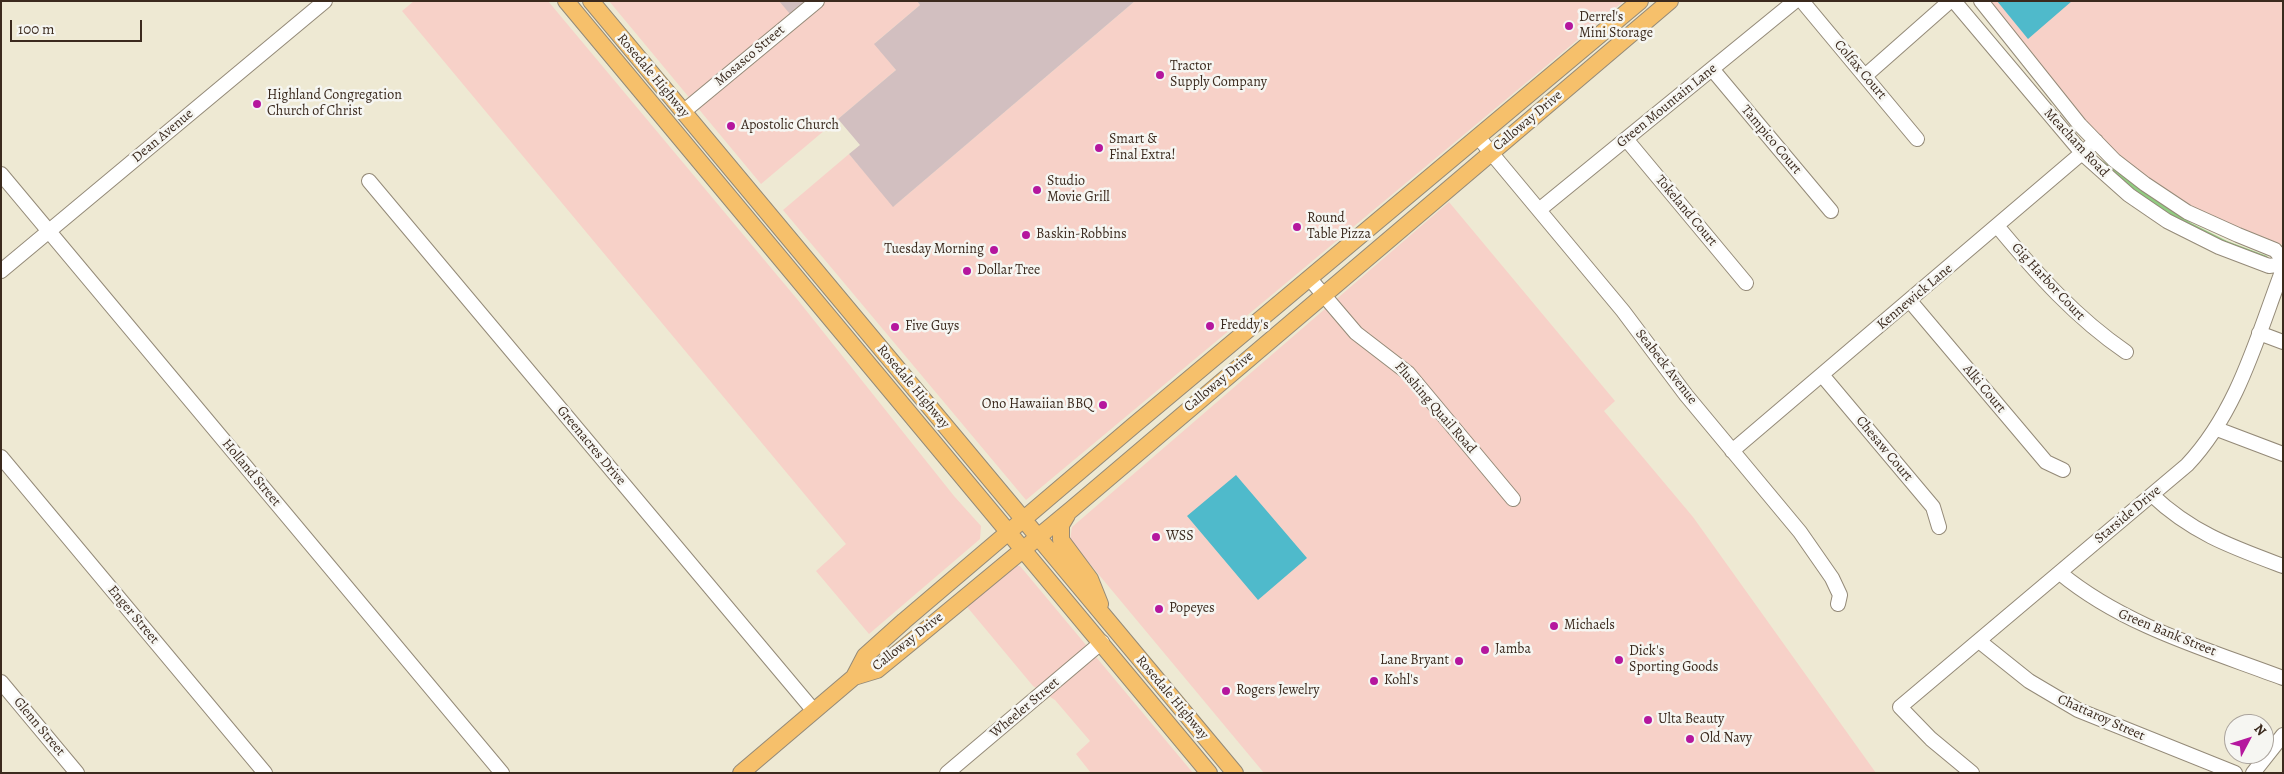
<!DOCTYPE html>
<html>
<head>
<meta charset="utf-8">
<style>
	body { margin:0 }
	#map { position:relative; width:2284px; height:774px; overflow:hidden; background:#eee9d3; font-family:Alegreya,serif }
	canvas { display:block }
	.frame { position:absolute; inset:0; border:2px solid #3b2a1e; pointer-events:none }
	.north { position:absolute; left:2224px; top:714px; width:50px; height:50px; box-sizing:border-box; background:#f6f6f2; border:1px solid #aba49d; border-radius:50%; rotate:50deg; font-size:14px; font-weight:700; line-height:20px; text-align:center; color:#3b2a1e }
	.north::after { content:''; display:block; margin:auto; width:18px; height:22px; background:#b5179e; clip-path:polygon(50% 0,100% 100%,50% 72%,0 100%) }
	.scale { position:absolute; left:10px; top:20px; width:132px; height:22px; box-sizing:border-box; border:2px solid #3b2a1e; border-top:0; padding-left:6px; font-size:15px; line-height:18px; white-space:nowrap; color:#3b2a1e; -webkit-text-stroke:4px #f6f6f2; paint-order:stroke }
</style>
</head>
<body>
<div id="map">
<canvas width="2284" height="774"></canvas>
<div class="frame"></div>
<div class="north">N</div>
<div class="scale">100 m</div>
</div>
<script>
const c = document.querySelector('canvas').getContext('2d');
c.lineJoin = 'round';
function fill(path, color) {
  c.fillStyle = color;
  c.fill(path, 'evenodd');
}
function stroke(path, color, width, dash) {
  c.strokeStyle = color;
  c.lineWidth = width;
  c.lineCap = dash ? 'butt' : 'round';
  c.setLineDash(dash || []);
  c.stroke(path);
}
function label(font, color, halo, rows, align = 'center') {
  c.font = font + ' Alegreya,serif';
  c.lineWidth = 5;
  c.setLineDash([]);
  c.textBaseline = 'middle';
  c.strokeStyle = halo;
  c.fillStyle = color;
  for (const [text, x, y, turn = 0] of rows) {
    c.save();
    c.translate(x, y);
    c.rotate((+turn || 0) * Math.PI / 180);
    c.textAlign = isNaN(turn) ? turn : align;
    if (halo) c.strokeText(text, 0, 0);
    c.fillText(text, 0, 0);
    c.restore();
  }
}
fill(new Path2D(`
	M414 1H548L797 299 954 496 981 526 980 539 869 634 816 571 846 544 402 11Z
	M609 1H917L920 5 875 43 896 70 761 184Z
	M1135 1H1624L1026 500 783 210 849 154 894 206Z
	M1989 1H2283V245L2215 218 2167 194 2101 139Z
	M1449 202 1615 401 1604 411 1693 517 1876 773H1264L1070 540 1072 527Z
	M1007 564 1020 566 1193 773H1091L1076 754 1090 741 1055 700 1033 686 963 602Z`), '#f7d1c8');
fill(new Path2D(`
	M779 1H819L796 21Z
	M917 1H1135L893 207 849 154 860 145 838 119 896 70 874 44 920 5Z`), '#d2bfc0');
fill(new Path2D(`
	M2100 159 2191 223 2227 241 2267 256 2269 260 2255 257 2150 206 2102 168Z`), '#90cc81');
fill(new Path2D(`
	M1997 1H2072L2028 39Z
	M1236 475 1307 558 1258 600 1187 516Z`), '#4fbacb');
const minor = new Path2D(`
	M1802 1 1917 139
	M1954 1 2083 154 2129 195 2167 221 2219 247 2269 266 2283 264
	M1981 1 2080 125 2114 160 2145 184 2187 212 2238 235 2275 250 2283 260
	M1712 69 1831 211
	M1865 76 1950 1
	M683 112 817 1
	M1478 137 1623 311 1686 395 1800 532 1832 578 1840 595 1838 604
	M1626 139 1746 283
	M1 174 502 773
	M369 181 814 711
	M1539 210 1795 1
	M1998 227C2037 274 2075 317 2126 352
	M1 271 325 1
	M1310 279 1356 333 1408 373 1513 499
	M1910 301 2046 462 2063 470
	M2259 333 2283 342
	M1822 375 1933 507 1939 527
	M2217 429 2283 454
	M1732 451 2096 141
	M1 457 265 773
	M2152 495C2192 533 2232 547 2283 566
	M2060 573C2124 626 2206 649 2283 678
	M1979 641 2029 681 2078 710 2235 773
	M1 682 77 773
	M947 773 1102 642
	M1972 773 1931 739 1900 707 2187 465C2238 411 2257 337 2283 269
	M2253 773 2283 735`);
const major = new Path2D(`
	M566 1 1209 773
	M591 1 1235 773
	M1067 515 1061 525V540L1090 579 1100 604
	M854 677 877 670 921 634 1072 509 1670 1
	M741 773 854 677 865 656 904 621 1133 426 1640 1`);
stroke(minor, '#948a78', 16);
stroke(major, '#948a78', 18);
stroke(minor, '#fff', 14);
stroke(major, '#f6c06b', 16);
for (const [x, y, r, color] of [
	[1569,26,5,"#b5179e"],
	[1160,75,5,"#b5179e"],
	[257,104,5,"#b5179e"],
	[731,126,5,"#b5179e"],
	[1099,148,5,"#b5179e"],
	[1037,190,5,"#b5179e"],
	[1297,227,5,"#b5179e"],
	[1026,235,5,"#b5179e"],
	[994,250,5,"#b5179e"],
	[967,271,5,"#b5179e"],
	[1210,326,5,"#b5179e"],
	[895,327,5,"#b5179e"],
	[1103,405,5,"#b5179e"],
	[1156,537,5,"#b5179e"],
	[1159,609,5,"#b5179e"],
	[1554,626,5,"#b5179e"],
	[1485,650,5,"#b5179e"],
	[1619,660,5,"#b5179e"],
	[1459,661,5,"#b5179e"],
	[1374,681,5,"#b5179e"],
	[1226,691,5,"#b5179e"],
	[1648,720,5,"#b5179e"],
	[1690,739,5,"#b5179e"]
]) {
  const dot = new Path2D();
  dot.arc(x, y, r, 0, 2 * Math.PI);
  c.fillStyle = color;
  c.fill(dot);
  stroke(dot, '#f6f6f2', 2);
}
label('14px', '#3b2a1e', '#f6f6f2', [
	["Derrel's",1579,18],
	["Mini Storage",1579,34],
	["Tractor",1170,67],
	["Supply Company",1170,83],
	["Highland Congregation",267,96],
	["Church of Christ",267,112],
	["Apostolic Church",741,126],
	["Smart &",1109,140],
	["Final Extra!",1109,156],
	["Studio",1047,182],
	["Movie Grill",1047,198],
	["Round",1307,219],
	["Table Pizza",1307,235],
	["Baskin-Robbins",1036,235],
	["Tuesday Morning",984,250,"right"],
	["Dollar Tree",977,271],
	["Freddy's",1220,326],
	["Five Guys",905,327],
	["Ono Hawaiian BBQ",1093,405,"right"],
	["WSS",1166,537],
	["Popeyes",1169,609],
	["Michaels",1564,626],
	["Jamba",1495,650],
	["Dick's",1629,652],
	["Sporting Goods",1629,668],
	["Lane Bryant",1449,661,"right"],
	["Kohl's",1384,681],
	["Rogers Jewelry",1236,691],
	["Ulta Beauty",1658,720],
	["Old Navy",1700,739]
], 'left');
label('14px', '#3b2a1e', '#f6f6f2', [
	["Mosasco Street",750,56,-40],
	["Colfax Court",1860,70,50],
	["Rosedale Highway",653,76,50],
	["Green Mountain Lane",1667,106,-39],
	["Calloway Drive",1528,121,-40],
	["Dean Avenue",163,136,-40],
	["Tampico Court",1771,140,50],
	["Meacham Road",2076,143,47],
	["Tokeland Court",1686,211,50],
	["Gig Harbor Court",2048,282,47],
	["Kennewick Lane",1915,297,-40],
	["Seabeck Avenue",1666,367,52],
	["Calloway Drive",1219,382,-40],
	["Rosedale Highway",913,387,50],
	["Alki Court",1984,389,50],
	["Flushing Quail Road",1435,408,49],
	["Greenacres Drive",591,446,50],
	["Chesaw Court",1884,449,50],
	["Holland Street",251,473,50],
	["Starside Drive",2128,515,-40],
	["Enger Street",133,615,50],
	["Green Bank Street",2167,633,22],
	["Calloway Drive",908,642,-38],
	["Rosedale Highway",1172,698,50],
	["Wheeler Street",1025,708,-40],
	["Chattaroy Street",2101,718,24],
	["Glenn Street",39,727,50]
]);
</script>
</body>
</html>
